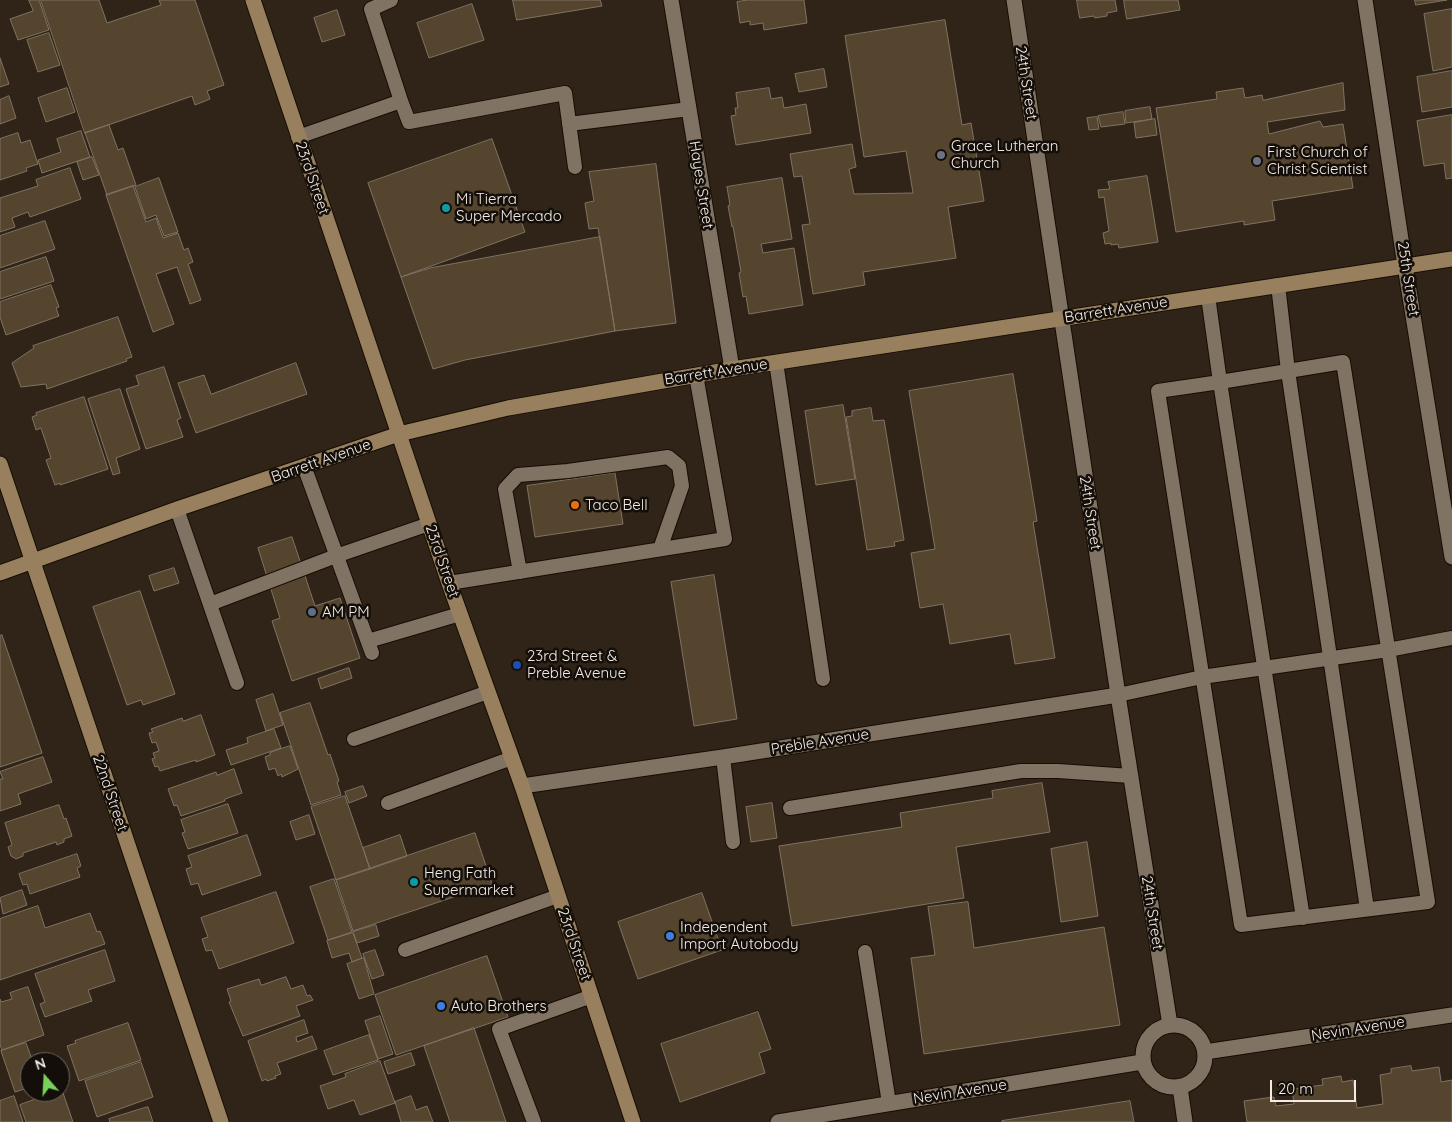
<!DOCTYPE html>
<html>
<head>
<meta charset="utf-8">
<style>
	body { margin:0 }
	#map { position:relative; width:1452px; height:1122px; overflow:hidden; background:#2f2417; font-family:Quicksand,sans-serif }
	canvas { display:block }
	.north { position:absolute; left:20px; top:1052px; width:50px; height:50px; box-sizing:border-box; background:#130e09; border:1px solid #6d6761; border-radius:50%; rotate:341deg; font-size:14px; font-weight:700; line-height:20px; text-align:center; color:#f4ece4 }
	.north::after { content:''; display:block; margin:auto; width:18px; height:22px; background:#78d158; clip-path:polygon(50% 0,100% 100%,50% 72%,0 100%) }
	.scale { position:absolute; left:1270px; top:1080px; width:86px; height:22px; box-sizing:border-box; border:2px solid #f4ece4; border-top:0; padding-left:6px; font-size:15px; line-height:18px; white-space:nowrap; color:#f4ece4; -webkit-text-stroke:4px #130e09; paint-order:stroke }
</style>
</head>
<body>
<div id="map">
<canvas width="1452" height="1122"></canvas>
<div class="north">N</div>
<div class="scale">20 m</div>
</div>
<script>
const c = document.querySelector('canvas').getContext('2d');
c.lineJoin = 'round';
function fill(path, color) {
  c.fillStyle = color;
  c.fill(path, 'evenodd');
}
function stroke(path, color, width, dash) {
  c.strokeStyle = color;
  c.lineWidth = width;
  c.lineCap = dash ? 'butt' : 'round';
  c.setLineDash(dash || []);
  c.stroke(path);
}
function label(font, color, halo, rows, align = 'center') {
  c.font = font + ' Quicksand,sans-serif';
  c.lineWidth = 5;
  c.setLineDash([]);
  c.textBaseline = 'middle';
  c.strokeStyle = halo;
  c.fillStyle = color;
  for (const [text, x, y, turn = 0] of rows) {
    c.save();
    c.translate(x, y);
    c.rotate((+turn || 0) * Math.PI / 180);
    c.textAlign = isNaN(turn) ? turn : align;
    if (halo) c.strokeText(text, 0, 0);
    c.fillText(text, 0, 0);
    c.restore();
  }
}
const building = new Path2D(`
	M29 0H39L49 30 18 40 10 19 33 11Z
	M41 0H99L107 23 161 5 159 0H195L224 85 207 91 210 99 195 105 192 96 85 133Z
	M513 0H600L602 6 517 20Z
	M748 0H804L807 23 764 30 763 23 750 25V21L740 23 737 2Z
	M1077 0H1115L1117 11 1107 13V16L1095 18 1094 16 1080 18Z
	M1124 0H1178L1180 10 1127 19Z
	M1415 0H1447L1416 5Z
	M472 4 484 40 429 58 417 23Z
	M1452 9V67L1433 71 1424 14Z
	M337 10 345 35 322 42 314 18Z
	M945 20 962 125 971 123 984 201 948 207 956 258 863 272 865 285 813 294 802 225 810 224 802 176 794 177 790 154 852 144 856 167 849 169 854 194 913 193 906 151 864 157 845 36Z
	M49 33 60 65 38 72 27 40Z
	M0 58 9 84 0 87Z
	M824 69 827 87 799 92 795 74Z
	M1452 71V107L1422 112 1417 77Z
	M1343 83 1345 110 1267 122 1269 134 1320 121 1323 127 1343 124 1353 188 1272 201 1275 220 1244 225V221L1176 232 1156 108 1217 99 1216 92 1243 88 1245 98 1262 95 1263 100Z
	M67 88 75 112 46 122 38 98Z
	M769 88 771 99 782 97 784 108 806 104 811 133 736 145 731 116 736 115 735 108H738L736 93Z
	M9 96 16 118 0 124V100Z
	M1150 107 1152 119 1126 123 1125 111Z
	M1123 112 1125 124 1101 127 1098 116Z
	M1452 115V178L1446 179 1444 163 1424 166 1417 121Z
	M1097 117 1099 129 1089 130 1087 118Z
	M1155 119 1157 135 1136 138 1134 123Z
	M109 125 118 150 123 148 136 185 107 195 85 133Z
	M81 131 90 157 42 173 38 160 61 152 57 139Z
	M18 133 21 143 30 140 38 164 26 168 27 171 0 180V139Z
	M492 139 525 232 401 277 368 183Z
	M92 157 99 175 83 180 77 162Z
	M656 164 676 323 615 331 598 228 589 229 585 203 594 201 589 172Z
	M70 168 81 199 30 217 28 212 12 218 15 227 0 232V198L38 186 36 180Z
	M1147 176 1158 242 1119 248 1118 244 1111 245V243L1105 244 1103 233 1109 231 1104 197 1099 198 1098 190 1110 189 1108 182Z
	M159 178 178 232 164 236 156 215 146 219 135 187Z
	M782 178 792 239 761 244 763 253 794 248 803 305 749 314 746 296 743 297 739 273 741 272 733 226 732 227 728 206 730 205 727 187Z
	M133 186 146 222 156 218 163 238 178 233 184 250 188 248 193 262 188 264 201 300 190 304 177 267 156 274 174 324 153 332 106 195Z
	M45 221 55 249 0 268V236Z
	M600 237 615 331 465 360 433 369 401 277 430 268Z
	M46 257 54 281 0 299V272Z
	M51 285 59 307 56 308 59 316 6 335 0 317V302Z
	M118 317 132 357 126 359 127 361 47 389 46 384 21 387 12 363 34 348 33 346Z
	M296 363 307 394 196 433 178 383 204 375 211 394Z
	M164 367 181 418 177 420 183 437 146 449 126 389 139 385 136 376Z
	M1013 374 1037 521 1033 522 1055 658 1015 664 1010 634 950 644 943 604 920 608 911 553 935 549 909 391Z
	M120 389 140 449 116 458 120 473 113 475 88 399Z
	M84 397 108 469 60 485V483L55 485 46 460 51 458 41 428 36 430 32 417 37 415 36 413Z
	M843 405 855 479 816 485 805 411Z
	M871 408 873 421 884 420 904 540 894 542 895 546 867 550 846 417 852 416V411Z
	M615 473 623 524 535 537 527 486Z
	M292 537 315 606 340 598 360 658 292 681 272 621 280 618 258 548Z
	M174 568 179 583 154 591 149 576Z
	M714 575 737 719 694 726 671 582Z
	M140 591 175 694 143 705 141 700 127 705 93 607Z
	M2 635 42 753 0 767V636Z
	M349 668 352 678 321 689 318 679Z
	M273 694 283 725 266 731 256 700Z
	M310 703 328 755 330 754 339 781 337 782 341 795 311 805 280 713Z
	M201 715 215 755 196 762V760L160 771 158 766 155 767 152 759 155 758 153 753 159 751 156 742 152 743 149 733 153 732 151 729 182 718 183 721Z
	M274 729 281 748 231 765 226 750 248 743 247 738Z
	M290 746 298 769 282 777 281 774 278 776 275 768 269 770 265 757 270 755V753Z
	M43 757 52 782 18 794 21 804 0 811V779H3L0 772Z
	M234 769 242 793 225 799V801L181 816 177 805 174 806 168 789 216 772 217 775Z
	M1042 783 1050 832 956 847 964 898 792 926 779 846 902 827 900 813 993 798 992 791Z
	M363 786 367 796 349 803 345 792Z
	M345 796 370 869 336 880 311 807Z
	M772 803 777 838 751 842 746 807Z
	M228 804 238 833 188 849 182 833 185 832 181 820Z
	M59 805 64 819 66 818 72 836 64 839V842L57 845 56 842 23 853V856L16 859 11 856 8 847 12 845 5 823Z
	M309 815 315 834 296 840 290 822Z
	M475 833 492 884 353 931 336 880Z
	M247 835 261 875 202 895 198 883 191 885 186 869 192 867 188 856Z
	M400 835 407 856 370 869 363 848Z
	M1087 842 1098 916 1061 922 1051 849Z
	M77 854 81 866 77 868 80 877 30 894 27 884 23 885 19 874Z
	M334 879 352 932 328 940 310 887Z
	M22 890 27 905 3 914 0 898Z
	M276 892 294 943 219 969 212 950 206 951 202 939 208 937 201 918Z
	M702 893 722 950 638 979 618 922Z
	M968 902 974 948 1104 927 1120 1025 924 1054 911 958 935 955 928 907Z
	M38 906 45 928 90 913 97 932 100 931 105 944 0 980V919Z
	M376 925 379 936 357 943 353 932Z
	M353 933 362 958 352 962 349 953 332 958 327 941Z
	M105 950 115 981 88 990 92 1001 45 1017 40 1004 45 1002 35 974Z
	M375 950 384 975 372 979 363 954Z
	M487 956 508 1017 396 1055 375 995Z
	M364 958 374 994 359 999 347 964Z
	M286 977 291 989 303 985 307 996 310 995 313 1000 296 1006 300 1016 243 1036 229 1002 231 1001 227 989 259 979 261 985Z
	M28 987 44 1035 2 1050 0 1045V999L1 1002 12 999 10 993Z
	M758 1012 771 1049 759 1053 765 1073 680 1102 661 1044Z
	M380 1016 393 1054 378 1059 365 1021Z
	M304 1020 308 1033 296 1037 297 1042 312 1036 317 1049 277 1063 281 1074 275 1076 276 1078 267 1081 266 1079 262 1081 248 1041Z
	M128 1023 141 1060 79 1081 67 1046 76 1043 75 1041Z
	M474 1028 506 1122H450L424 1046Z
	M369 1035 378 1060 333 1075 324 1051Z
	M26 1043 33 1062H30V1087L15 1092 1 1051Z
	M411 1053 415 1065 388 1074 384 1062Z
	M380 1061 395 1103 360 1115 354 1100 328 1109 320 1086 346 1077 345 1074Z
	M141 1062 153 1097 97 1117 85 1081Z
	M1411 1066 1412 1071 1439 1067 1441 1082 1452 1080V1122H1247L1244 1101 1274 1097 1276 1106 1294 1104 1292 1089 1323 1085 1322 1079 1341 1076 1342 1082 1353 1080 1357 1108 1383 1104 1380 1075 1391 1073V1069Z
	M62 1090 73 1122H26L20 1105Z
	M14 1096 23 1122H0V1101Z
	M411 1096 416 1110 427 1106 433 1122H401L395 1102Z
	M1130 1101 1134 1122H1002V1121Z
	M148 1107 153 1122H110L109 1119Z`);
fill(building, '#55452e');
stroke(building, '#7e7363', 1);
const lane = new Path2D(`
	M401 101 409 122 565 93 575 167
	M569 124 689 109
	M298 137 401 101 371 9 391 0
	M1208 296 1220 382 1288 371 1278 285
	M776 362 823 679
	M304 466 372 653
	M177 509 237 683
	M520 572 505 489 518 475 568 471 668 457 679 466 682 486 660 549
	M449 583 725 539 696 375
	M210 604 336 556 429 524
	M368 641 460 614
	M1118 695 1202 677 1388 650 1452 638
	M354 739 488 692
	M723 757 733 842
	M388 803 512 758
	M790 808 1021 771H1058L1131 776
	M1303 918 1220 382 1158 391 1241 925 1428 902 1343 362 1288 371 1367 909
	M405 950 558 896
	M865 952 889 1103
	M534 1122 499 1029 592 996`);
const street = new Path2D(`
	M671 0 732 369
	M1014 0 1118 695 1170 1025
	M1365 0 1405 266 1452 557
	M522 786 723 757 1118 695
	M1143 1056a31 31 0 1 1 62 0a31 31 0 1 1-62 0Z
	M1205 1052 1452 1015
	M1180 1087 1185 1122
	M778 1122 1142 1062`);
const secondary = new Path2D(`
	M253 0 449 583 522 786 633 1122
	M0 464 221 1122
	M0 573 177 509 399 434 508 408 732 369 1452 259`);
stroke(lane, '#170d03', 16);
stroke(street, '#170d03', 17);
stroke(secondary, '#170d03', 17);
stroke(lane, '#807364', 14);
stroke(street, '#807364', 15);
stroke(secondary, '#98805e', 15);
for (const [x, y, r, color] of [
	[941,155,5,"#6b7280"],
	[1257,161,5,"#6b7280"],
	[446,208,5,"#0f9aa8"],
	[575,505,5,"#e8710a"],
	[312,612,5,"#5c6f8a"],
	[517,665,5,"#1a4fb4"],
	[414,882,5,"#0f9aa8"],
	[670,936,5,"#3f7fe0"],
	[441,1006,5,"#3f7fe0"]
]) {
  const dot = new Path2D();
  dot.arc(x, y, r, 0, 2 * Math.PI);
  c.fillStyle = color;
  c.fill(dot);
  stroke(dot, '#130e09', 2);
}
label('15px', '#f4ece4', '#130e09', [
	["24th Street",1026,83,81],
	["23rd Street",312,178,71],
	["Hayes Street",701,185,81],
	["25th Street",1408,279,81],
	["Barrett Avenue",1116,310,-9],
	["Barrett Avenue",716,372,-9],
	["Barrett Avenue",321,461,-19],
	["24th Street",1090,513,81],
	["23rd Street",442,561,71],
	["Preble Avenue",820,742,-9],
	["22nd Street",110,793,71],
	["24th Street",1152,913,81],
	["23rd Street",574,944,71],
	["Nevin Avenue",1358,1029,-9],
	["Nevin Avenue",960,1092,-9]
]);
label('15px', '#f4ece4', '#130e09', [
	["Grace Lutheran",951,146],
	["Church",951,163],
	["First Church of",1267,152],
	["Christ Scientist",1267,169],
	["Mi Tierra",456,199],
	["Super Mercado",456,216],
	["Taco Bell",585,505],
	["AM PM",322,612],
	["23rd Street &",527,656],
	["Preble Avenue",527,673],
	["Heng Fath",424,873],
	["Supermarket",424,890],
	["Independent",680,927],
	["Import Autobody",680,944],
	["Auto Brothers",451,1006]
], 'left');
</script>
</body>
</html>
